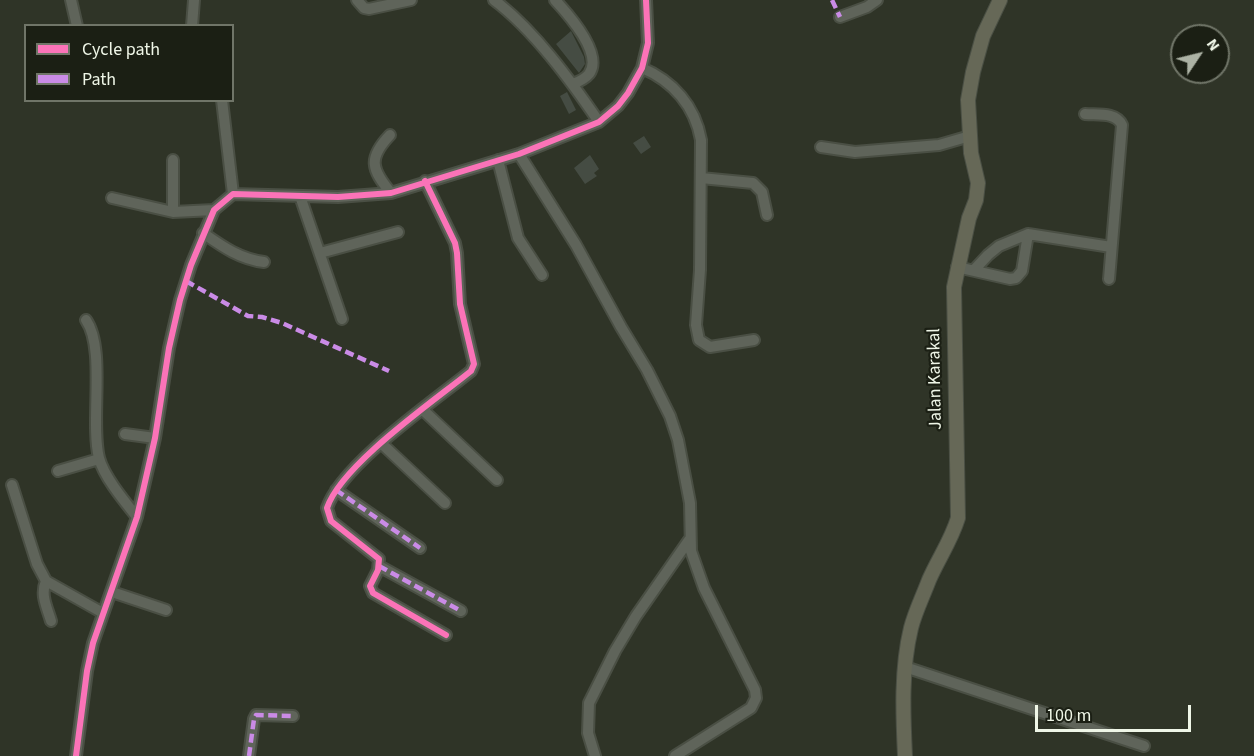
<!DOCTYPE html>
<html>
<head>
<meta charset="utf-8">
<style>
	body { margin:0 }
	#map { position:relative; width:1254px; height:756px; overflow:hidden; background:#2f3427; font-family:"Source Sans 3",sans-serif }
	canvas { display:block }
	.legend { position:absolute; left:24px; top:24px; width:210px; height:78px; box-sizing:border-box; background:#1b1f14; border:2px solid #707568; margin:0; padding:8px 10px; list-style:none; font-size:18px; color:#eff6e7 }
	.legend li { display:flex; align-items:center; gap:12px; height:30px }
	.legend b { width:30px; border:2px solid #707568 }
	.north { position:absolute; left:1170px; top:24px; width:60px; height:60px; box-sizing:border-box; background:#1b1f14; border:2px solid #707568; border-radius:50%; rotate:55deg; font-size:16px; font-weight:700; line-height:24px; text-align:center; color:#eff6e7 }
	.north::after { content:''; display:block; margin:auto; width:21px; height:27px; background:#acb2a4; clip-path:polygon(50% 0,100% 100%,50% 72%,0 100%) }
	.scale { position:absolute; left:1035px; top:705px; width:156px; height:27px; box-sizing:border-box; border:3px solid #eff6e7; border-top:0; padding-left:8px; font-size:18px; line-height:21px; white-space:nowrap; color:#eff6e7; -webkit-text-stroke:4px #1b1f14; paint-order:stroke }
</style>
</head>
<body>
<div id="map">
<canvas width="1254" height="756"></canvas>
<ul class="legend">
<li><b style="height:8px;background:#fb73b8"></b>Cycle path</li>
<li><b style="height:8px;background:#ca8be6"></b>Path</li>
</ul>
<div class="north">N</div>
<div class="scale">100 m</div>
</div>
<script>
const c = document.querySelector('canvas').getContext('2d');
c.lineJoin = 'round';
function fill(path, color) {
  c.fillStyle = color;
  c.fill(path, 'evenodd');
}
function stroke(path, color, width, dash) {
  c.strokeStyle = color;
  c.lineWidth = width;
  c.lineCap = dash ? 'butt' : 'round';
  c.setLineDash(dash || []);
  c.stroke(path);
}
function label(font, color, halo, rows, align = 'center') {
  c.font = font + ' "Source Sans 3",sans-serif';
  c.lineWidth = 4.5;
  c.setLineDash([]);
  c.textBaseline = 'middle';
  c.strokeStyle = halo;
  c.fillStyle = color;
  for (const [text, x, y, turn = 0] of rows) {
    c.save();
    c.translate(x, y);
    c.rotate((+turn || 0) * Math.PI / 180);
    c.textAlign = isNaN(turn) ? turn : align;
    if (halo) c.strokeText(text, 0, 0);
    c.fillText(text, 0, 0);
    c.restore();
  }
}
fill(new Path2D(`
	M571 31 584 57 585 64 579 73 556 44Z
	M567 92 576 110 569 114 560 96Z
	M644 136 651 147 641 154 633 143Z
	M590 155 599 169 594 173 597 176 585 184 574 168Z`), '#454c43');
const minor = new Path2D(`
	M71 0 77 26
	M357 0 364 8 369 9 411 0
	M494 0C534 30 571 81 599 122
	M555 0C568 14 604 54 589 74 585 79 578 82 573 84
	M840 17 867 7 877 0
	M192 26 194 0
	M642 68C673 81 695 106 701 140L700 270 696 325 699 340 710 347 754 340
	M222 100 233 194
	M1085 114C1098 115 1116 112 1122 125L1109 279
	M390 135C368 158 371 169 391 193
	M821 147 855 152 939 145 970 136
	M519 154 576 245 621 327 647 370 670 416 678 440 690 503 691 551 704 588 755 690 756 698 751 708 675 756
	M173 160V212
	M498 160 518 238 542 275
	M701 178 753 183 762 192 767 215
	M425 181 455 243 457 253 460 304 474 364 471 371C434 401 341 465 327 508L331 521 379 559 378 570 370 586 373 593 446 635
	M300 196 342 319
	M112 198 173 212 214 210
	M203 233C223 247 240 259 264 262
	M320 253 398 232
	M957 267 1010 279 1016 278 1022 271 1028 234
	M974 270 988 255 999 246 1028 234 1111 247
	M86 320C106 349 90 421 99 458 104 477 125 502 137 517
	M423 410 497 480
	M125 434 155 438
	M381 443 445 503
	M58 471 99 459
	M12 485 37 564 46 581 103 613
	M336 490 420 548
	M379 566 461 611
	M46 581C40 595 47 607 51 621
	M112 592 166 610
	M905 667 1144 746
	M76 756 87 671 93 643 137 517 155 438 169 348 180 300 191 265 214 210 233 194 338 197 391 193 519 154 599 122 618 106 628 93 642 68 648 43 646 0
	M249 756 254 719 256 715 293 716
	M595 756 588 733 589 703 615 651 636 616 689 540`);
const major = new Path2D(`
	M905 756C903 714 901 669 911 628 915 612 923 596 929 580 938 559 951 541 958 518L954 287 969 218 976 200 978 183 971 153 968 100 973 72 983 36 1000 0`);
stroke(minor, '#4a4f44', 14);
stroke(major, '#4a4f44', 16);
stroke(minor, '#5f645a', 10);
stroke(major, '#666857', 14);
stroke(new Path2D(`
	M832 0 840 17
	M186 281 248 316 262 317 282 323 389 371
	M336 490 420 548
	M379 566 461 611
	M249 756 254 719 256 715 293 716`), '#ca8be6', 4.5, [9, 4.5]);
stroke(new Path2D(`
	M425 181 455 243 457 253 460 304 474 364 471 371C434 401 341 465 327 508L331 521 379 559 378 570 370 586 373 593 446 635
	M76 756 87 671 93 643 137 517 155 438 169 348 180 300 191 265 214 210 233 194 338 197 391 193 519 154 599 122 618 106 628 93 642 68 648 43 646 0`), '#fb73b8', 6);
label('18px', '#eff6e7', '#1b1f14', [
	["Jalan Karakal",936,379,-91]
]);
</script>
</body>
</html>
